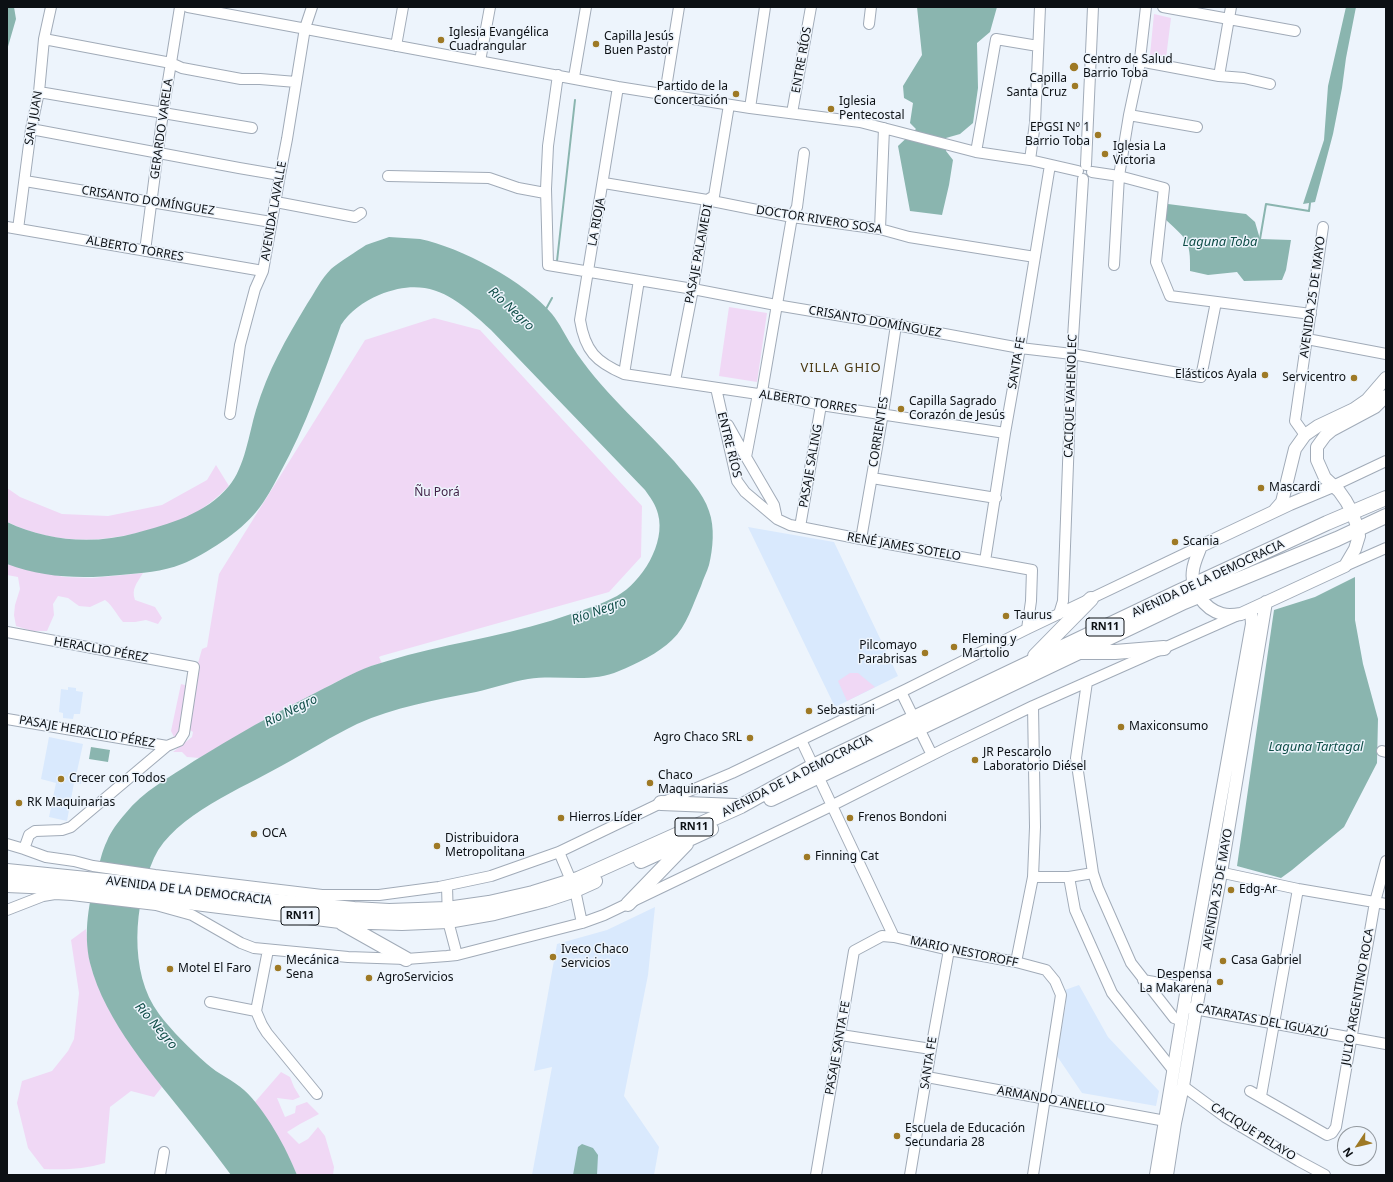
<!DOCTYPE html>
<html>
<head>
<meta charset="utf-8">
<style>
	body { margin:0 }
	#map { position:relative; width:1393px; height:1182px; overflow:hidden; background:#edf4fc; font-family:"Noto Sans",sans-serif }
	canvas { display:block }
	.frame { position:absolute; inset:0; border:8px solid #0c1014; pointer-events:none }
	.north { position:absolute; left:1337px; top:1126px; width:40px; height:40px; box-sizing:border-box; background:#edf4fc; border:1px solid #93999f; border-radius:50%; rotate:235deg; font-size:11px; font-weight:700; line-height:16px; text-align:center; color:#0c1014 }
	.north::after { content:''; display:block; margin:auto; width:14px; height:18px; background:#9e7925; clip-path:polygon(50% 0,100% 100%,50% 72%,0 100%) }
</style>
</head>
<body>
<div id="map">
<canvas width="1393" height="1182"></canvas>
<div class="frame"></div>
<div class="north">N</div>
</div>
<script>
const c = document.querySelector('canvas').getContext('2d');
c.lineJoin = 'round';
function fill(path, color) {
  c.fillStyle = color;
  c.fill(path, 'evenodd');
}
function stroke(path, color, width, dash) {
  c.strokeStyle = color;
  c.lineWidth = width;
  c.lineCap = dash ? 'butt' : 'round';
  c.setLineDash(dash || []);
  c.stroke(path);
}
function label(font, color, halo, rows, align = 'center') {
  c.font = font + ' "Noto Sans",sans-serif';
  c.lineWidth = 3;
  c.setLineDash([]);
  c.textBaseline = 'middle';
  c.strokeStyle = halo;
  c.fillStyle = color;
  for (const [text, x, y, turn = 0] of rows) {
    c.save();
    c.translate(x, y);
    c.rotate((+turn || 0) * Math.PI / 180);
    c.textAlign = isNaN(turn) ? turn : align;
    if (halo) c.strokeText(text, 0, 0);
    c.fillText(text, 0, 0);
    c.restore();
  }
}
fill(new Path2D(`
	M748 527 834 542 898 676 835 707Z
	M68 687 76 688V691L83 692 80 714H74L73 719 63 718V713L59 712 61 689 68 690Z
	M49 737 83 744 76 776 82 778 81 784 74 783 67 821 49 817 56 783 41 779Z
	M655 907 648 975 624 1096 659 1147 654 1175H532L552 1067 534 1071 557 944 607 930Z
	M1079 985 1108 1037 1159 1091 1156 1106 1082 1093 1057 1056 1066 1003 1062 991Z`), '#d9e9fd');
fill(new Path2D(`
	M1154 14 1171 18 1166 58 1150 55Z
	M729 307 767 313 757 382 719 376Z
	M434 318 480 330 642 506 641 557 609 592 381 656 379 657 382 663 371 666 342 679 267 718 200 758 187 757 182 752H173L192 737 193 732 190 730 181 732 175 739 171 731 181 684 195 688 196 670 202 649 207 647 219 574 365 340Z
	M216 465 229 486C217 498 205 507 191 516 178 522 164 526 150 530 99 543 55 545 7 522V488L20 497 62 514 108 516 162 505 207 480Z
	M7 564 64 577 92 578 143 573C137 583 131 589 135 600L155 607 162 618 158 624 146 620 135 622H123C116 614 113 606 105 600L90 607 79 606 68 598 58 596 53 604 54 615 47 631H32L16 626 14 615 15 605 20 589 18 577 7 575Z
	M850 673H858L875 687 847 701 838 681Z
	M86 929C87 940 88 952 90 962 102 1009 134 1049 162 1087L154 1097 131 1091 110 1107 105 1163C85 1169 65 1170 44 1169L28 1148 17 1103 22 1081 52 1071 68 1051 74 1039 79 993 71 940Z
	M281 1072 290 1077 294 1087 300 1097 293 1100 277 1098 285 1117 295 1113 296 1106 307 1102 319 1114 300 1124 287 1132 299 1144 308 1139 318 1127 325 1136 334 1167 333 1175H297C286 1149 271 1125 255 1102Z`), '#f0d8f5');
fill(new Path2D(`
	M7 7H14L16 19 7 50Z
	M917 7H997L990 32 977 43 978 88 973 123 960 134 946 138V151L953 160 949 185 942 215 910 211 898 146 916 129 910 123 913 103 904 98 903 86 922 55Z
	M1346 7H1356L1346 58 1342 88 1333 134 1315 202 1303 204 1324 140 1328 86Z
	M1168 204 1246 214 1255 222 1260 239 1291 240 1286 270 1282 280 1244 281 1237 272 1208 275 1190 271C1191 239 1186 239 1164 218Z
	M389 237C399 238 410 238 420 239 460 247 526 282 552 314 560 324 565 335 572 346 600 390 640 423 674 461 687 477 703 492 709 511 715 527 713 549 709 565 707 572 703 579 701 586 693 604 687 626 672 640 659 653 636 664 619 671 590 684 559 674 528 679 510 682 493 688 476 692 435 700 395 707 357 724 332 736 307 752 283 765 243 788 174 815 154 858 134 904 128 972 159 1014 171 1030 191 1050 207 1064 218 1074 233 1080 244 1090 265 1109 287 1149 297 1175H231C218 1158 205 1140 191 1123 154 1076 105 1022 90 963 83 932 89 902 97 872 100 862 102 851 107 841 111 831 118 822 125 814 143 791 170 777 194 761 234 736 275 713 317 692 335 683 352 673 371 666 383 662 395 659 408 655 462 641 518 633 571 614 586 609 602 604 617 596 642 582 666 543 658 514 656 505 650 497 645 490L491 330C455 297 429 275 379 295 364 301 349 312 341 325 323 376 306 426 280 473 273 486 266 500 256 512 241 531 205 555 182 564 162 572 142 573 120 575 83 579 43 578 7 564V522C47 541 93 545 136 533 169 524 206 514 229 486 245 467 249 433 256 410 268 370 286 339 307 304 315 292 321 279 331 269 339 262 357 251 366 245 373 242 382 240 389 237Z
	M1355 577V620L1363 664 1378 719 1377 763 1344 827 1292 870 1281 878 1237 866 1274 610 1315 597Z
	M91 747 110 750 108 762 89 759Z
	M582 1144 593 1148 598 1155 597 1175H573L578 1147Z`), '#8ab5af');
stroke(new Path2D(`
	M1260 239 1266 204 1309 211 1310 203
	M557 261 575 100
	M546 309 552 298`), '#8ab5af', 2);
const minor = new Path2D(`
	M188 7 618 87 750 108 860 122 976 152 1030 160 1078 171
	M1163 7 1295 31
	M869 24 871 7
	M44 39 171 63 182 68 241 79H260L296 82
	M396 46 403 7
	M480 61 490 7
	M1139 61 1219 76 1244 78 1270 84
	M558 75 548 146 546 189 548 265 693 289 776 305 896 325 1020 348 1072 354 1201 377 1216 302
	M1219 76 1231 7
	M574 77 586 7
	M618 87 580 320C585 351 596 362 624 374L758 394 762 392 821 405 1005 433
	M39 92 252 128
	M665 94 679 7
	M750 108 765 7
	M792 113 811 7
	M1129 115 1197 127
	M31 129 239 168 280 175
	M976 152 996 39 1038 46
	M1030 160 1035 123 1040 7
	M1086 165 1093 7
	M1092 172 1119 176 1164 188 1156 262 1170 296 1311 314
	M388 176 489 178 518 188 545 193
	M25 181 271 222
	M604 183 707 200 792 217 880 229 909 237 1035 257
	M276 202 355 217 361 213
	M7 227 263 271
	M18 229 31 129 39 92 44 39 51 7
	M880 229 884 128
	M145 251 163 112 180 7
	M1114 265 1119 176 1129 115 1139 68 1146 7
	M1307 339 1386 354
	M624 374 639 280
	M675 381 693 289 707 200 714 196 729 105
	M716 388 737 481 745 492 777 519 790 525 861 539 1032 570 1031 601 1027 629
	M762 392 792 217 797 207 804 153
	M758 394 746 457 774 505 777 519
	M230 414 240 345 255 289 263 271 280 175 287 139 305 28 312 7
	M728 425 746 457
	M1305 435 1295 421 1323 227
	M872 478 996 498
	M1333 486 1386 461
	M800 527 821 405
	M861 539 883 413 896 325
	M985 561 1005 433 1020 348 1050 165
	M1345 566 1386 548
	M1059 614 1063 601 1072 354 1083 179
	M7 632 194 667 184 733 179 741 167 746 71 827 62 830 35 831 29 835 24 849
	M1087 682 1076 758 1093 873 1098 888 1131 963 1174 1018 1182 1021
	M901 692 932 755
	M7 719 167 746
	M801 740 894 937
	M1382 751 1386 752
	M7 844 24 849 46 857 74 861 93 866 155 875 322 895H379L439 887 491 876 559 852 661 803 732 773 907 689 1027 629 1201 546
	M559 852 575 890 582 923
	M1214 871 1298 889 1386 904
	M1033 877H1069L1093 873
	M1069 877 1075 910 1112 993 1173 1070
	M447 886 448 921 457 955
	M7 910 43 896 55 894 72 895 156 905 192 915 241 943 254 948 348 957 406 959 447 956 457 955 582 923 604 915 825 809 946 748 1033 706 1236 616
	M1016 962 1033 877 1035 827 1033 706
	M1143 980 1187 988
	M210 1002 256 1011
	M1189 1008 1386 1044
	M256 1011 262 1025 267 1033 317 1094
	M256 1011 268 950
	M841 1035 931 1049
	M927 1077 1171 1122
	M1183 1086 1225 1117 1299 1161 1325 1175
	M1250 1091 1327 1135 1332 1133 1336 1127 1375 902 1386 861
	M1261 1096 1298 889
	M160 1175 164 1152
	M816 1175 854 951 882 936 894 937 949 950 1016 962 1046 970 1055 981 1061 995 1033 1175
	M910 1175 931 1049 949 950`);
const major = new Path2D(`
	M1333 486 1290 504 1201 546C1198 554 1194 562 1193 570 1190 589 1204 609 1222 614 1228 616 1235 615 1241 614L1345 566 1355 549 1359 536 1358 529 1352 512 1346 501 1339 491 1325 478 1317 460V447L1325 436 1332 430 1375 407 1386 396
	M1275 510 1282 502 1295 449 1305 435 1318 426 1354 409 1367 400 1386 378
	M1156 1175 1187 988 1252 624 1251 610
	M1167 1175 1175 1123 1183 1086 1196 1009 1221 873 1266 602`);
const highway = new Path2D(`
	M1082 652H1115L1164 648
	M1035 656 1091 599
	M771 799 1184 602 1337 539 1386 516
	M661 803 736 806
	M641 861 711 829
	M7 871 156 886 253 899 354 909 389 911 447 909 489 903 533 893 578 879 741 806 813 766 1178 592 1327 523 1386 498
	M7 885 75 888 340 921 402 923 448 921 494 913 545 900 575 890 595 881
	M628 904 686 844
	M342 923 406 959`);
stroke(minor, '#a1abb8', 12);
stroke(major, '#a1abb8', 14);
stroke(highway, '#a1abb8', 16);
stroke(minor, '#fff', 10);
stroke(major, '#fff', 12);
stroke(highway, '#fff', 14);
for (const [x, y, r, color] of [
	[441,40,4,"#9e7925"],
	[596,44,4,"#9e7925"],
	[1074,67,5,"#9e7925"],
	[1075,86,4,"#9e7925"],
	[736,94,4,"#9e7925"],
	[831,109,4,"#9e7925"],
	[1098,135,4,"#9e7925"],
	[1105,154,4,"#9e7925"],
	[1265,375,4,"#9e7925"],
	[1354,378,4,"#9e7925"],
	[901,409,4,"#9e7925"],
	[1261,488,4,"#9e7925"],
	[1175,542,4,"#9e7925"],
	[1006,616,4,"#9e7925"],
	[954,647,4,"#9e7925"],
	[925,653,4,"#9e7925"],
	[809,711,4,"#9e7925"],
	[1121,727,4,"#9e7925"],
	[750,738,4,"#9e7925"],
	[975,760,4,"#9e7925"],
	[61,779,4,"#9e7925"],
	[650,783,4,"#9e7925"],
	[19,803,4,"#9e7925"],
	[561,818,4,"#9e7925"],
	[850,818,4,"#9e7925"],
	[254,834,4,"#9e7925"],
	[437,846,4,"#9e7925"],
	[807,857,4,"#9e7925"],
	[1231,890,4,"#9e7925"],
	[553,957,4,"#9e7925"],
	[1223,961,4,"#9e7925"],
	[278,968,4,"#9e7925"],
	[170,969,4,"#9e7925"],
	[369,978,4,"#9e7925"],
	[1220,982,4,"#9e7925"],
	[897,1136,4,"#9e7925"]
]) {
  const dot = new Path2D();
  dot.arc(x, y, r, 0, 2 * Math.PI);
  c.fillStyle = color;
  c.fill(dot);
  stroke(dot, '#edf4fc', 1.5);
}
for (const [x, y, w] of [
	[1105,627,38],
	[694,827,38],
	[300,916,38]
]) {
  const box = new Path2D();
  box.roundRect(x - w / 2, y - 9, w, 18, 3);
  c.fillStyle = '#edf4fc';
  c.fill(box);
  stroke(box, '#0c1014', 1);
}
label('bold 11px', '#0c1014', null, [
	["RN11",1105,627],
	["RN11",694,827],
	["RN11",300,916]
]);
label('12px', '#0c1014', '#edf4fc', [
	["Iglesia Evangélica",449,33],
	["Cuadrangular",449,47],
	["Capilla Jesús",604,37],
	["Buen Pastor",604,51],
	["Centro de Salud",1083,60],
	["Barrio Toba",1083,74],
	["Capilla",1067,79,"right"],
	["Santa Cruz",1067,93,"right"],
	["Partido de la",728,87,"right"],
	["Concertación",728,101,"right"],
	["Iglesia",839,102],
	["Pentecostal",839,116],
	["EPGSI Nº 1",1090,128,"right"],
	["Barrio Toba",1090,142,"right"],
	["Iglesia La",1113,147],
	["Victoria",1113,161],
	["Elásticos Ayala",1257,375,"right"],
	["Servicentro",1346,378,"right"],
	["Capilla Sagrado",909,402],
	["Corazón de Jesús",909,416],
	["Mascardi",1269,488],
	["Scania",1183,542],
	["Taurus",1014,616],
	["Fleming y",962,640],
	["Martolio",962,654],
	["Pilcomayo",917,646,"right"],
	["Parabrisas",917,660,"right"],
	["Sebastiani",817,711],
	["Maxiconsumo",1129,727],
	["Agro Chaco SRL",742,738,"right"],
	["JR Pescarolo",983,753],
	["Laboratorio Diésel",983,767],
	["Chaco",658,776],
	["Maquinarias",658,790],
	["Crecer con Todos",69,779],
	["RK Maquinarias",27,803],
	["Hierros Líder",569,818],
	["Frenos Bondoni",858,818],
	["OCA",262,834],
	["Distribuidora",445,839],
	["Metropolitana",445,853],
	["Finning Cat",815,857],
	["Edg-Ar",1239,890],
	["Iveco Chaco",561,950],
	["Servicios",561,964],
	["Mecánica",286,961],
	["Sena",286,975],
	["Casa Gabriel",1231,961],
	["Motel El Faro",178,969],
	["Despensa",1212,975,"right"],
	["La Makarena",1212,989,"right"],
	["AgroServicios",377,978],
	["Escuela de Educación",905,1129],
	["Secundaria 28",905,1143]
], 'left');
label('12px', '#0c1014', '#edf4fc', [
	["ENTRE RÍOS",802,60,-80],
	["SAN JUAN",34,118,-80],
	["GERARDO VARELA",162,129,-82],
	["CRISANTO DOMÍNGUEZ",148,201,9],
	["AVENIDA LAVALLE",274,211,-80],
	["DOCTOR RIVERO SOSA",819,220,9],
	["LA RIOJA",597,222,-80],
	["ALBERTO TORRES",135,249,10],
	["PASAJE PALAMEDI",699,254,-79],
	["AVENIDA 25 DE MAYO",1313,297,-82],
	["CRISANTO DOMÍNGUEZ",875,322,10],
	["SANTA FE",1017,363,-80],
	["CACIQUE VAHENOLEC",1071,396,-88],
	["ALBERTO TORRES",808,402,9],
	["CORRIENTES",879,432,-81],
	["ENTRE RÍOS",729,445,76],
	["PASAJE SALING",811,466,-80],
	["RENÉ JAMES SOTELO",904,547,10],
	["AVENIDA DE LA DEMOCRACIA",1208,579,-25],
	["HERACLIO PÉREZ",101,650,10],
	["PASAJE HERACLIO PÉREZ",87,732,10],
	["AVENIDA DE LA DEMOCRACIA",797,776,-27],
	["AVENIDA 25 DE MAYO",1218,889,-80],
	["AVENIDA DE LA DEMOCRACIA",189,891,7],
	["MARIO NESTOROFF",964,952,12],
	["JULIO ARGENTINO ROCA",1358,997,-80],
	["CATARATAS DEL IGUAZÚ",1262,1021,11],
	["PASAJE SANTA FE",838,1048,-80],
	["SANTA FE",929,1063,-81],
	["ARMANDO ANELLO",1051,1100,10],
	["CACIQUE PELAYO",1253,1132,32]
]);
label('12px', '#422248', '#edf4fc', [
	["Ñu Porá",437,493]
]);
label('italic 13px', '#104e48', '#edf4fc', [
	["Laguna Toba",1220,242],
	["Río Negro",511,309,43],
	["Río Negro",599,611,-20],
	["Río Negro",291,711,-26],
	["Laguna Tartagal",1316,747],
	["Río Negro",156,1026,49]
]);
c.letterSpacing = '1px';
label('13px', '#4b3912', '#edf4fc', [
	["VILLA GHIO",841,368]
]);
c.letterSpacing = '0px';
</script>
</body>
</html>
